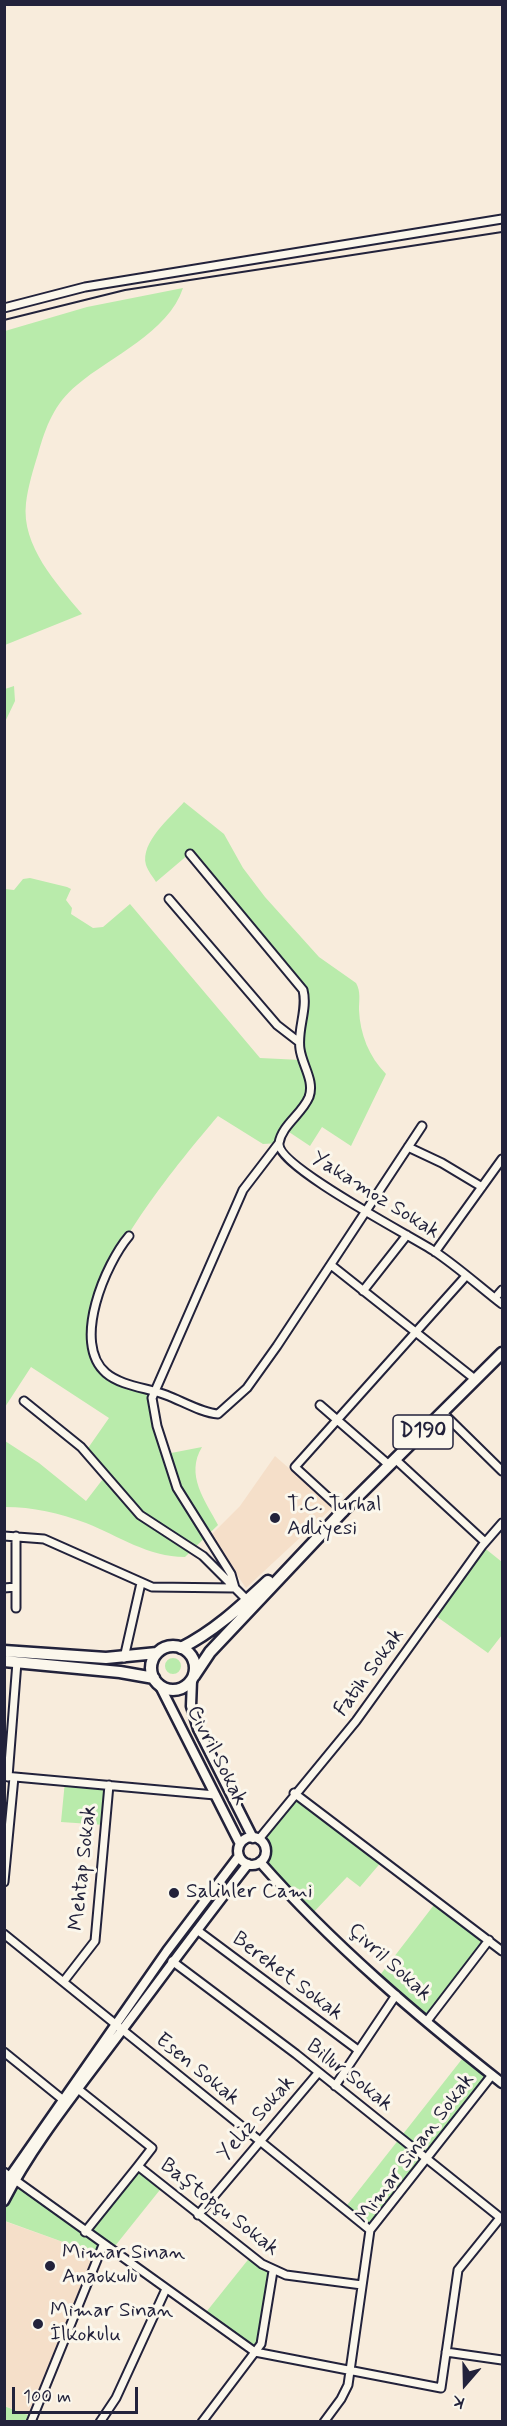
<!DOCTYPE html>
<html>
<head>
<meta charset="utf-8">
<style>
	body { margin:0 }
	#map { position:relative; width:507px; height:2426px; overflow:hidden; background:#f8ecdc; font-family:Mynerve,sans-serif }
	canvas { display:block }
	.frame { position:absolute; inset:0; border:6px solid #22223b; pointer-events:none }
	.north { position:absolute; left:435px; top:2354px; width:60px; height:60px; -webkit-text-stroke:4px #fbf7ec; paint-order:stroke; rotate:200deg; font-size:16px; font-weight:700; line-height:24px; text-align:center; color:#22223b }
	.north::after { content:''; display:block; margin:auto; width:21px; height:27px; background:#22223b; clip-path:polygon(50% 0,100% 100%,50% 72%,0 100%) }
	.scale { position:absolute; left:12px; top:2387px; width:126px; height:27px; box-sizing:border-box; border:3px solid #22223b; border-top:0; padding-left:8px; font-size:18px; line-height:21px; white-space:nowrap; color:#22223b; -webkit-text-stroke:4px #fbf7ec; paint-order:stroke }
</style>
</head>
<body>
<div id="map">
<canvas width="507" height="2426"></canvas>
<div class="frame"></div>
<div class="north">K</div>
<div class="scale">100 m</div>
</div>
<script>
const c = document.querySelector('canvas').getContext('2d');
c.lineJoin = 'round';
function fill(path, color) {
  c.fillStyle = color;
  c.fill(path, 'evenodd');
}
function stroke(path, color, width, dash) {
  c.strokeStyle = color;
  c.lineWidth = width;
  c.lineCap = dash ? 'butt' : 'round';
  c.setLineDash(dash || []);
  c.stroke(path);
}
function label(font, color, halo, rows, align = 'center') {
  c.font = font + ' Mynerve,sans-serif';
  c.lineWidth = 6;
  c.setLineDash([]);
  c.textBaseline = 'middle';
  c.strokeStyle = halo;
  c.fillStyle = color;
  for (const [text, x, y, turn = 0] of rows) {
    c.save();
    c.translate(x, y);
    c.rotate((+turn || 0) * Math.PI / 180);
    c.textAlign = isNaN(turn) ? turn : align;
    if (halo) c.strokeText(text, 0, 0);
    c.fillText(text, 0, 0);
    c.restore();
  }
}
fill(new Path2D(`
	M275 1456 333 1507 246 1588 210 1536 240 1506Z
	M4 2221 99 2255 33 2417 5 2406Z`), '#f5dfc9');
fill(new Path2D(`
	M183 288C168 333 111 356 77 385 54 404 46 426 38 454 33 470 28 487 26 503 21 546 57 584 82 614L5 645V331L87 307Z
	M14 686 15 701 5 722V689Z
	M184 802 224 834 243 868 265 897 319 957 356 983C361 992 359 1000 359 1010 360 1034 369 1057 386 1074L351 1146 322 1127 310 1146 286 1130 279 1143 263 1144 218 1116C177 1164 107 1250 94 1310 89 1330 96 1354 105 1372L153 1390 166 1454 202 1447C185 1475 205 1500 218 1525L185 1557C148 1557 119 1536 86 1523 59 1513 33 1507 5 1507V1441L39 1463 86 1501 106 1475 86 1451 109 1418 31 1367 5 1407V889L14 890 23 879 30 878 67 887 71 889 66 900 72 908 71 914 93 928 103 927 130 904 260 1058 301 1060 304 996 189 854 156 882C153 877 148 871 146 865 140 842 171 817 184 802Z
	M482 1546 502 1562V1635L488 1653 433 1614Z
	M165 1666a8 8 0 1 1 16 0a8 8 0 1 1-16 0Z
	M65 1781 109 1785 105 1825 61 1822Z
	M294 1793 383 1860 360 1887 347 1877 310 1916 262 1860 265 1848 259 1839Z
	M437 1901 489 1940 427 2021 377 1979Z
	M466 2054 492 2075 370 2230 344 2209Z
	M138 2166 163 2186 111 2251 103 2246 99 2255 5 2221 4 2201 15 2180 85 2232Z
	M251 2256 273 2271 261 2344 255 2352 203 2316Z
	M4 2406 33 2417 31 2421H5Z`), '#b9ebab');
const minor = new Path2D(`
	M4 308 85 287 502 219
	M190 854 303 990C308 1009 297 1029 300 1049 302 1065 315 1081 309 1097 302 1114 282 1125 279 1143 276 1166 411 1236 434 1251 458 1267 480 1287 502 1304
	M169 899 277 1025 299 1042
	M408 1147 442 1163 482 1187
	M129 1236C106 1263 71 1343 106 1373 121 1386 148 1388 166 1395 182 1401 202 1413 218 1414L247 1388 277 1346 422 1126
	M435 1252 502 1159
	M331 1265 476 1380
	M363 1291 407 1235
	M495 1298 502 1290
	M24 1401 81 1447 140 1515 203 1556 247 1600
	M320 1405 389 1465
	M443 1413 502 1471
	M395 1459 485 1542
	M343 1511 295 1467 466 1276
	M4 1536 44 1539 152 1587 235 1588 231 1574 177 1488 157 1426 152 1398 243 1190 279 1143
	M16 1587V1608
	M4 1588 16 1587V1536
	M124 1658 141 1583
	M4 1776 215 1795
	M8 1777 17 1662
	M294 1793 502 1951
	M259 1839 356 1721 482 1546 502 1523
	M4 1882 14 1777
	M197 1930 358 2050
	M4 1934 370 2230
	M172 1961 296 2054 502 2219
	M64 1981 95 1941 109 1785
	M427 2021 489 1940
	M4 2052 62 2099
	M335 2086 396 1995
	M78 2089 152 2148 138 2166 262 2264 286 2275 362 2285
	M4 2172 255 2352 441 2388 458 2270 500 2218
	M198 2215 318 2073
	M85 2232 138 2166
	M446 2352 502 2360
	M31 2422 103 2245
	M100 2422 116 2398 166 2289
	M202 2422 261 2344 273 2271
	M324 2422 341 2399 348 2385 370 2230 492 2075`);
const tertiary = new Path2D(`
	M192 1680 191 1706 198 1729 253 1838
	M159 1684 240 1844
	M238 1851a14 14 0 1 1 28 0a14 14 0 1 1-28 0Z
	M260 1862C332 1944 417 2016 502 2083
	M4 2185 167 1951 239 1856
	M4 2201C31 2148 71 2098 107 2050 154 1988 200 1925 248 1864`);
const primary = new Path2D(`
	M343 1511 502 1353`);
const trunk = new Path2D(`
	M151 1668a22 22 0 1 1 44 0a22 22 0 1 1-44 0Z
	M181 1648C215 1631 241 1606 268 1581
	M4 1651 106 1658 157 1653
	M4 1661 120 1672 154 1678
	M194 1676 210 1652 343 1511`);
stroke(minor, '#22223b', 11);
stroke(tertiary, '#22223b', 13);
stroke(primary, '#22223b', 15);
stroke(trunk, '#22223b', 15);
stroke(minor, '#fbf7ec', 7);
stroke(tertiary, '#fbf7ec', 8);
stroke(primary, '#fbf7ec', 10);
stroke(trunk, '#fbf7ec', 10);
stroke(new Path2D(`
	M4 320 125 290 502 232`), '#22223b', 2);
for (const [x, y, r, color] of [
	[275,1518,6,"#22223b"],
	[174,1893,6,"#22223b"],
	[50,2266,6,"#22223b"],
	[38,2324,6,"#22223b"]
]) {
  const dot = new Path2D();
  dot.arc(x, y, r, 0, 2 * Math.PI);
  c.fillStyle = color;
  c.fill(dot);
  stroke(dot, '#fbf7ec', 2);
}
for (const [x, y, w] of [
	[423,1432,60]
]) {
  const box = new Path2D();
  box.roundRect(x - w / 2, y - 17, w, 34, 4.5);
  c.fillStyle = '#fbf7ec';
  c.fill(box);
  stroke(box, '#22223b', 1.5);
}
label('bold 20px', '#22223b', null, [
	["D190",423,1432]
]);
label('21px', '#22223b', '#fbf7ec', [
	["Yakamoz Sokak",375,1196,32],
	["Fatih Sokak",370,1673,-54],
	["Civril Sokak",216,1756,63],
	["Mehtap Sokak",84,1868,-84],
	["Çivril Sokak",389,1963,42],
	["Bereket Sokak",287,1977,37],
	["Esen Sokak",197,2070,39],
	["Billur Sokak",349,2076,38],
	["Yeliz Sokak",257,2119,-49],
	["Mimar Sinan Sokak",416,2149,-53],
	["Baştopçu Sokak",219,2208,38]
]);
label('21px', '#22223b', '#fbf7ec', [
	["T.C. Turhal",287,1506],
	["Adliyesi",287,1530],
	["Salihler Cami",186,1893],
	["Mimar Sinan",62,2254],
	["Anaokulu",62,2278],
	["Mimar Sinan",50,2312],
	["İlkokulu",50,2336]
], 'left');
</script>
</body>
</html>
